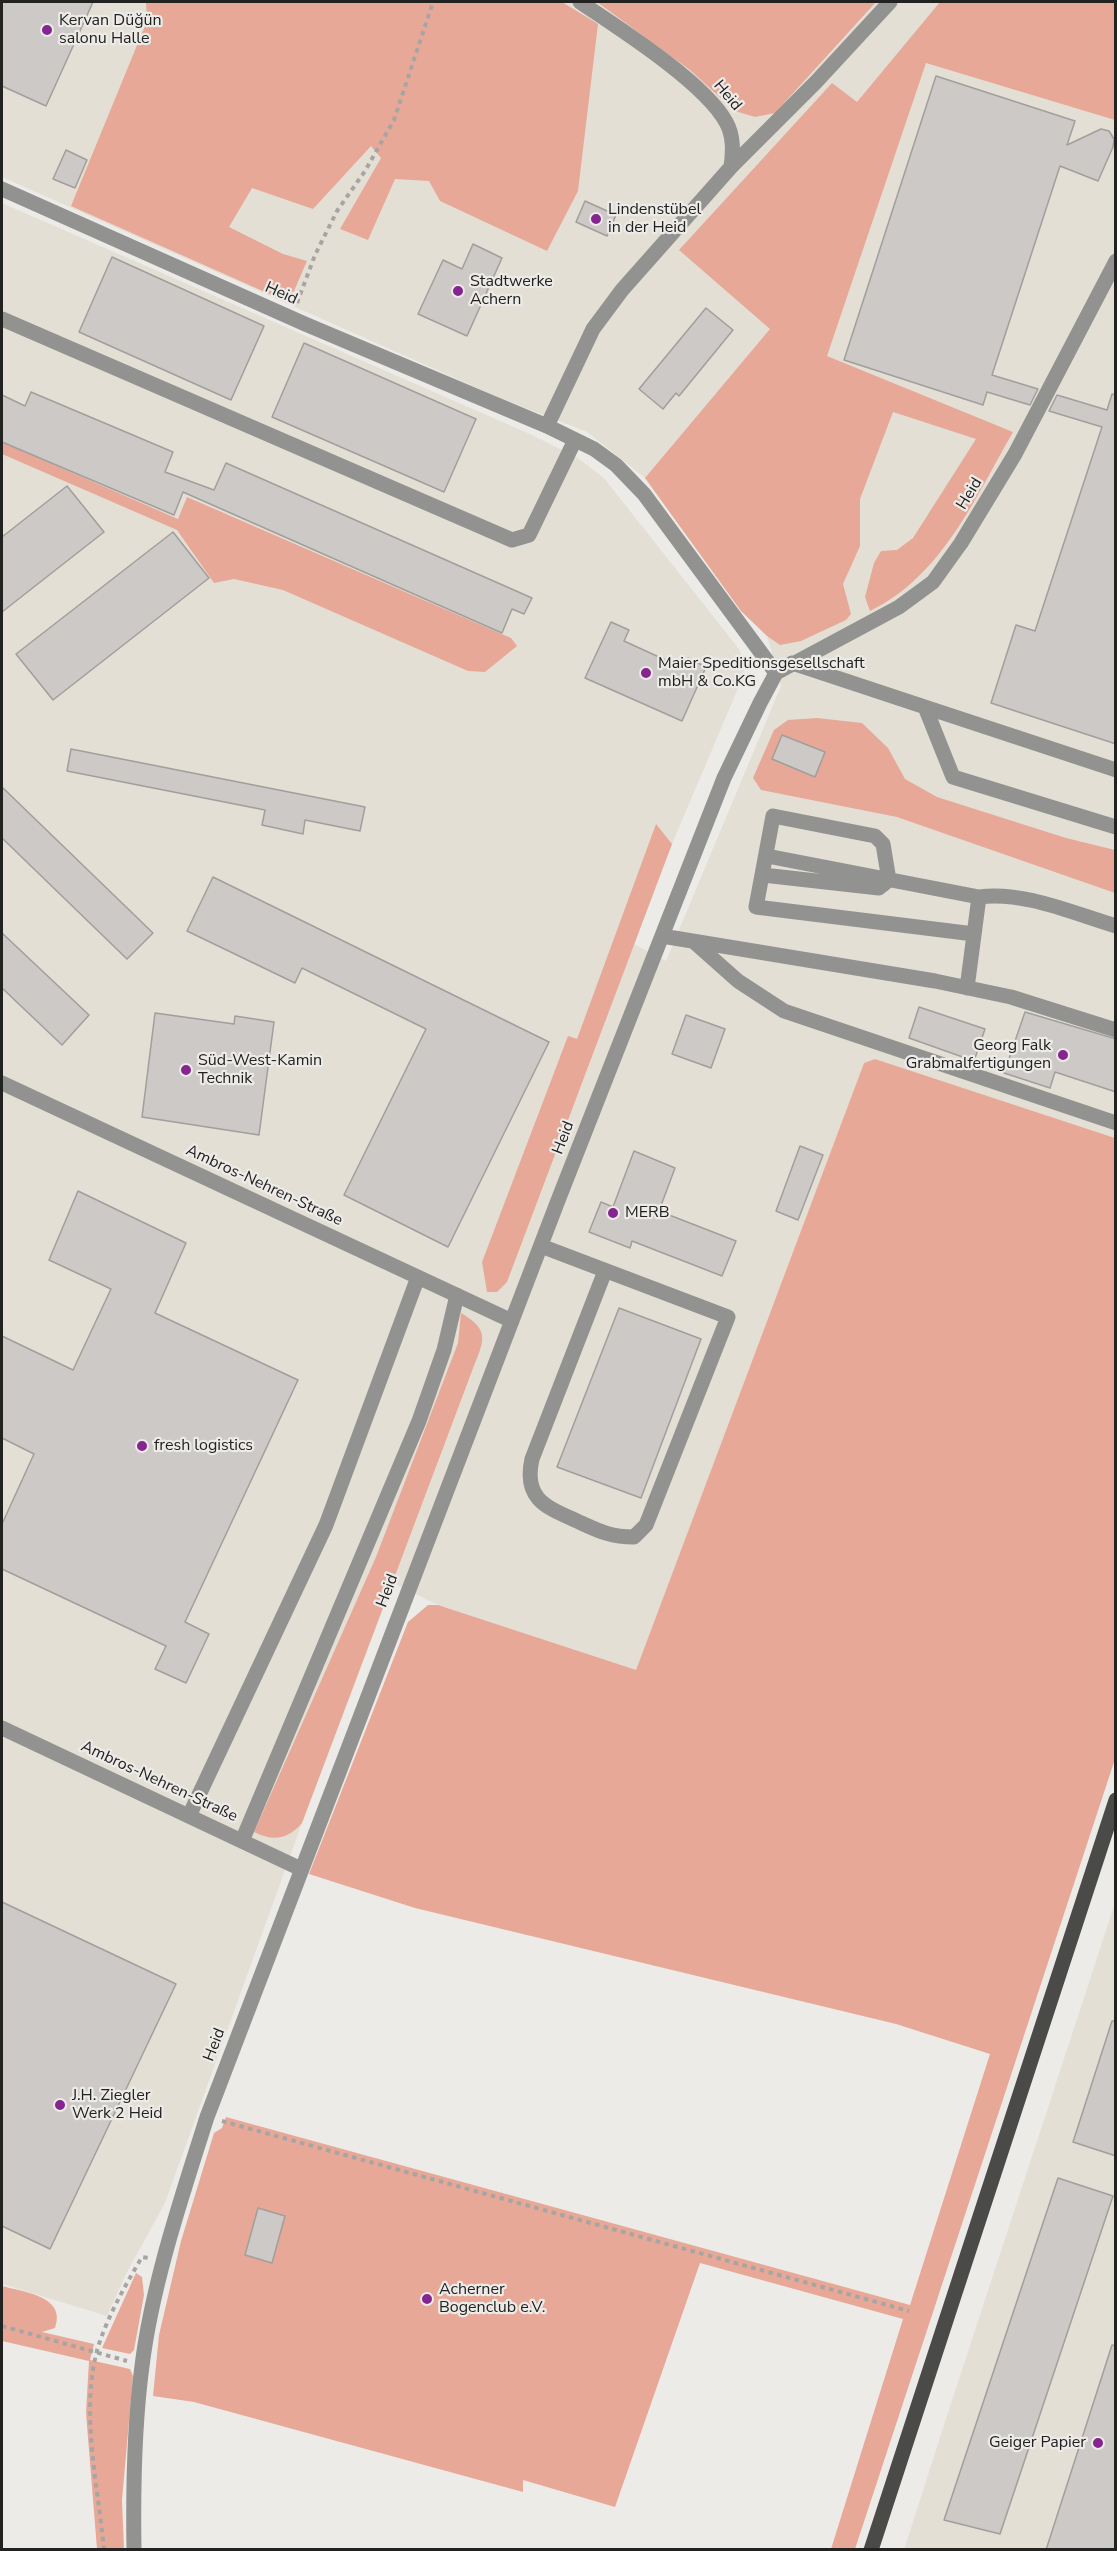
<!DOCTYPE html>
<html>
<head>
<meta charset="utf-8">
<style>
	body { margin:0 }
	#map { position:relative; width:1117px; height:2551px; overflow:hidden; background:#edebe8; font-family:"Nunito Sans",sans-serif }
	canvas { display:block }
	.frame { position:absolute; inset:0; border:3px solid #222221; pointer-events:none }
</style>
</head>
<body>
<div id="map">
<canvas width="1117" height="2551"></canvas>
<div class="frame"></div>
</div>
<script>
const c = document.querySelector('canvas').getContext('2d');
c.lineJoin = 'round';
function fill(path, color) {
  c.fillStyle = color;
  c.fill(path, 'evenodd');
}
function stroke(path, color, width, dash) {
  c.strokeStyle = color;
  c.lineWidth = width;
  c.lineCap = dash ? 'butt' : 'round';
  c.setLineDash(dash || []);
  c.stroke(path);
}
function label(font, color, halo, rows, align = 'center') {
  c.font = font + ' "Nunito Sans",sans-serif';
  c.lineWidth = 4.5;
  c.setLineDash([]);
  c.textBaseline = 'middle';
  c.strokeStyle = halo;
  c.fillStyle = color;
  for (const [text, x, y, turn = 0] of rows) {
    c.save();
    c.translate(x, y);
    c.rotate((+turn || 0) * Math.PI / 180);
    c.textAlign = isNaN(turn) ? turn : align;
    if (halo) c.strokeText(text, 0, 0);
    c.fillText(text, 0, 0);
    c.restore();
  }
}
fill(new Path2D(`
	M2 2H1115V1138L875 1059 864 1063 636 1671 438 1605 393 1583 302 1823 165 2203 126 2274 107 2316 2 2284V203L530 434 578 458 604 478 739 649 745 664 742 679 672 844 634 944 666 961 781 686 767 636 741 611 645 478 587 432 500 398 2 177Z
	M1115 1903V2549L904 2550 942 2431Z`), '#e4dfd5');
fill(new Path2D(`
	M146 2H562L598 24 578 191 547 251 440 201 429 181 395 179 368 240 340 229 381 158 371 146 313 209 252 188 229 227 283 254 307 261 294 291 283 300 71 206 147 21Z
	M597 2H876L775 113 755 117 735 111 690 70Z
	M940 2H1115V120L926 63 827 356 1013 432C975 498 942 576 870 611L865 597 874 563 881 551 897 550 913 538 976 439 893 412 860 499V546L843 584 851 614 846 620 801 641 780 645 767 636 741 611 645 478 770 329 679 250 832 83 857 102Z
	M2 442 178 519 187 497 511 638 517 646 485 672 468 671 283 590 234 579 214 583 177 530 2 454Z
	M817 718 862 723 888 748 905 779 937 797 1066 838 1115 850V893L897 817 761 790 753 778 774 730 788 720Z
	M656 824 672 844 507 1282 497 1292H487L482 1262 568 1036 577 1039Z
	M875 1059 1115 1138V1759L855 2549H831L903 2319 700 2263 615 2507 523 2480V2492L194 2402 153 2396 159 2335 181 2241 214 2133 222 2128 226 2117 910 2305 990 2054 896 2024 415 1908 309 1874 408 1622 428 1605H438L636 1670 864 1063Z
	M461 1313C492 1331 483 1342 472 1371L302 1823C288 1839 274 1842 254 1832L376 1557 458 1343Z
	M136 2273 142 2277 144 2295 134 2350 130 2354 102 2348Z
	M2 2286C23 2292 67 2296 55 2328L42 2332 94 2344 90 2360 130 2369 133 2376 122 2500 124 2549H97L86 2413 89 2361 2 2341Z`), '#e7a897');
const building = new Path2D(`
	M2 2H93L46 106 2 86Z
	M936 76 1075 121 1067 145 1101 129 1109 131 1114 139 1113 147 1098 181 1060 166 992 375 1038 389 1030 405 987 392 983 405 844 360Z
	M66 150 87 160 75 188 53 179Z
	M585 201 616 215 607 236 576 222Z
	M473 244 502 258 467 336 418 314 443 260 462 269Z
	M112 257 264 326 231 400 79 332Z
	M706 308 733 330 679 396 676 393 663 409 639 389Z
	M304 343 476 419 444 492 272 417Z
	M31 392 173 452 165 472 214 490 226 463 532 598 524 614 512 609 502 633 183 492 174 515 2 442V395L25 406Z
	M1112 394 1116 395V744L991 703 1016 625 1035 631 1102 427 1049 411 1057 395 1107 410Z
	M67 486 104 532 2 612V537Z
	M173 532 209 578 53 700 16 654Z
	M611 622 629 630 624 641 683 668 688 658 706 667 682 721 585 678Z
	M782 735 825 752 815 777 772 759Z
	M71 749 365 807 360 831 305 820 303 834 262 825 265 810 67 771Z
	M2 787 153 933 127 959 2 838Z
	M213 877 549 1042 448 1247 344 1195 426 1029 302 968 295 983 187 931Z
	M2 933 89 1015 62 1045 2 988Z
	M919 1007 985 1029 974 1061 909 1038Z
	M1025 1012 1116 1039V1092L1055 1072 1050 1088 1004 1073Z
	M155 1013 234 1024 235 1016 274 1022 259 1135 142 1117Z
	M686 1015 725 1029 711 1068 672 1054Z
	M800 1146 823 1155 798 1220 776 1211Z
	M634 1151 675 1168 659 1211 736 1241 722 1276 632 1241 630 1248 589 1232 601 1202 613 1207Z
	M78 1191 186 1243 155 1313 298 1380 185 1622 209 1634 186 1683 155 1669 166 1646 2 1569V1524L34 1454 2 1438V1336L73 1370 111 1289 49 1260Z
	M619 1308 701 1339 641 1498 557 1467Z
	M2 1902 176 1984 50 2249 2 2226Z
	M1112 2021H1116V2156L1073 2142Z
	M1058 2178 1113 2196 1000 2534 944 2520Z
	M258 2208 285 2216 272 2263 245 2255Z
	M1112 2345 1116 2346V2550H1046Z`);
fill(building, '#ccc9c7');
stroke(building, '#a19e9c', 1.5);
stroke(new Path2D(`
	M297 303 315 255 337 211 365 171 394 120 433 2
	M222 2121 909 2311
	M2 2326 127 2361
	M104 2550C98 2484 79 2408 99 2344 109 2314 126 2284 142 2257L149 2258`), '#a7a5a3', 4, [4.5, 4.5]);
stroke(new Path2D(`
	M580 2C619 28 705 83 726 122 734 136 733 152 731 167
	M2 189 305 324 547 426 594 449 616 465 644 494 776 673
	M2 319 512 540 529 535 575 440
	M547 426 593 329 622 290 731 167 816 82 890 2
	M792 663 925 707
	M1116 770 925 707 953 777 1116 827
	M767 856 979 897
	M763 875 879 888 889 880 883 844 875 836 773 816 756 907 974 934
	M662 936 935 981 1011 997 1116 1030
	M693 941 738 981 784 1011 1116 1123
	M967 988 979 897C1024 891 1072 913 1116 926
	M2 1083 512 1321
	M541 1246 728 1317 646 1525 634 1537C610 1537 599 1531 577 1521 546 1507 523 1499 532 1459L605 1271
	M2 1728 301 1869
	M189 1816 326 1525 418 1277
	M242 1841 419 1421 444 1350 457 1295
	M134 2550C133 2489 134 2426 142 2366 152 2284 182 2196 207 2117L557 1203 724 778 760 703 776 673 899 607 933 582 961 543 1015 454 1116 261`), '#929290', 15);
stroke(new Path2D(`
	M871 2550 1116 1800`), '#4a4a48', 15);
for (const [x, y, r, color] of [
	[47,30,6,"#842590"],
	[596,219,6,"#842590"],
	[458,291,6,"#842590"],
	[646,673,6,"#842590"],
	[1063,1055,6,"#842590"],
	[186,1070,6,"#842590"],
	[613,1213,6,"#842590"],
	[142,1446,6,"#842590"],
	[60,2105,6,"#842590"],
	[427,2299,6,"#842590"],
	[1098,2443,6,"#842590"]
]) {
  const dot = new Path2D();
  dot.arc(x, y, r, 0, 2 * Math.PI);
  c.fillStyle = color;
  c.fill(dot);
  stroke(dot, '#edebe8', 2);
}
label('16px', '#222221', '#edebe8', [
	["Kervan Düğün",59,21],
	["salonu Halle",59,39],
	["Lindenstübel",608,210],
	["in der Heid",608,228],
	["Stadtwerke",470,282],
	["Achern",470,300],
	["Maier Speditionsgesellschaft",658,664],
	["mbH & Co.KG",658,682],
	["Georg Falk",1051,1046,"right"],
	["Grabmalfertigungen",1051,1064,"right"],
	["Süd-West-Kamin",198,1061],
	["Technik",198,1079],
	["MERB",625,1213],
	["fresh logistics",154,1446],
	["J.H. Ziegler",72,2096],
	["Werk 2 Heid",72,2114],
	["Acherner",439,2290],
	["Bogenclub e.V.",439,2308],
	["Geiger Papier",1086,2443,"right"]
], 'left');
label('16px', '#222221', '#edebe8', [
	["Heid",727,96,50],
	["Heid",281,294,24],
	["Heid",970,494,-59],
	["Heid",564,1138,-69],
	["Ambros-Nehren-Straße",264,1186,25],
	["Heid",388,1591,-69],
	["Ambros-Nehren-Straße",159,1782,25],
	["Heid",215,2045,-69]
]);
</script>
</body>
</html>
